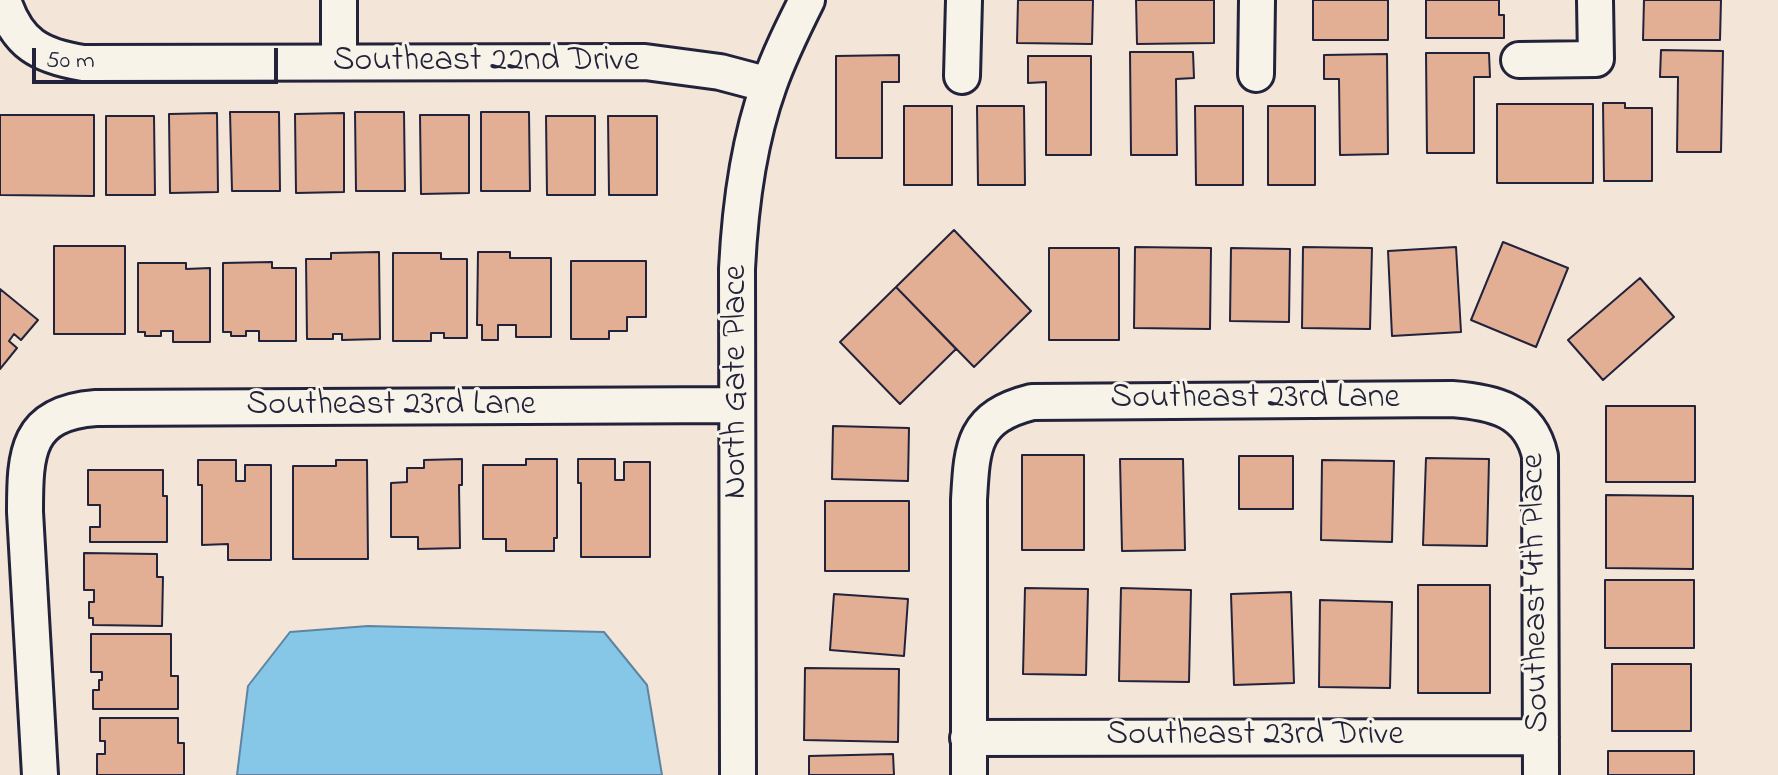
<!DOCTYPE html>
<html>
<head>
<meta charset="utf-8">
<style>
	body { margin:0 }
	#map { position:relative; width:1778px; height:775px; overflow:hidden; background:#f3e5d7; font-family:"Indie Flower",sans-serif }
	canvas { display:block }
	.scale { position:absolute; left:32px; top:48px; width:246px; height:36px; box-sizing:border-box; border:4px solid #22223b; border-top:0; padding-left:10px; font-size:24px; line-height:28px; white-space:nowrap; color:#22223b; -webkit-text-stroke:6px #f7f3e8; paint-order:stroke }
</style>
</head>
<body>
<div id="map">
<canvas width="1778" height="775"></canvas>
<div class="scale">50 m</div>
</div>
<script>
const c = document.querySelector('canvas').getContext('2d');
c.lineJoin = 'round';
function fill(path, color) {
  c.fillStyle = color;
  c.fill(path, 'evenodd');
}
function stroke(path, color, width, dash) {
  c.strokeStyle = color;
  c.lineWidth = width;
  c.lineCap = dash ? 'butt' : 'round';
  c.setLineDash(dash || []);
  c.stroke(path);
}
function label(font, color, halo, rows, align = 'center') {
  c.font = font + ' "Indie Flower",sans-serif';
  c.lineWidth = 6;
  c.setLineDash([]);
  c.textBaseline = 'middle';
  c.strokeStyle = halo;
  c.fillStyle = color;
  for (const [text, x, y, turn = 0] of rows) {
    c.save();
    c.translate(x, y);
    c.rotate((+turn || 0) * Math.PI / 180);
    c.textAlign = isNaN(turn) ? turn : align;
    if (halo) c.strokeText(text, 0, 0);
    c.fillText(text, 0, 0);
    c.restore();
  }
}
const water = new Path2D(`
	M368 626 604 632 647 685 662 775H237L248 686 290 632Z`);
fill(water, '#86c6e6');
stroke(water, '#5e84a2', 2);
const building = new Path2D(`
	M1018 0H1093L1092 44 1017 43Z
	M1136 0H1214V43L1137 44Z
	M1313 0H1388V40H1313Z
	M1426 0H1499V15H1504V38H1426Z
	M1644 0H1721L1720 40H1643Z
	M1661 50 1723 51 1721 152H1677L1678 77H1660Z
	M1130 52H1193L1194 78 1176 79 1177 155H1131Z
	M1426 53H1489L1490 77H1474V153H1427Z
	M1387 54 1388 154 1340 155 1339 79H1324V55Z
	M899 55V82H882V158H836V56Z
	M1028 56H1091V155H1046V82L1028 83Z
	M1603 103H1625V108H1652V181H1604Z
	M1497 104H1593V183H1497Z
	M904 106H952V185H904Z
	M977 106H1024L1025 185H978Z
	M1195 106H1243V185H1196Z
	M1268 106H1315V185H1268Z
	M230 112H279L280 191H232Z
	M355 112H404L405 191H356Z
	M481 112H529L530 191H481Z
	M217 113 218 192 170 193 169 114Z
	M344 113V192L296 193 295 114Z
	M0 115H94V196L0 195Z
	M420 115H469V193L421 194Z
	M106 116H154L155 195H106Z
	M546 116H595V195H547Z
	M608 116H657V195H609Z
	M954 230 1031 311 974 367 896 287Z
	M1503 242 1568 268 1536 347 1471 320Z
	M54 246H125V334H54Z
	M1135 247 1211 248 1210 329 1134 328Z
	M1303 247 1372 248 1370 329 1302 328Z
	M1456 247 1461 332 1392 336 1388 251Z
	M1049 248H1119V340H1049Z
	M1231 248 1290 249 1289 322 1230 321Z
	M379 252 380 339 342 340V334H333V339H307L306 259H331V253Z
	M478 252H510V258H551V337H516V325H498V340H482V325H477Z
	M393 253H441V259H467V338H444V333H431V341H393Z
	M571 261H646V317H627V331H609V339H571Z
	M272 262V268H296V341H259V331H246V336H231V332H223V263Z
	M138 263H186V269L210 268V342H173V331H161V336H145V332H138Z
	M1640 278 1674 317 1603 380 1568 340Z
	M896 287 956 349 900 404 840 342Z
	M0 289 38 320 21 340 14 334 9 341 17 348 0 369Z
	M1606 406H1695V482H1606Z
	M833 426 909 428 908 481 832 479Z
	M1022 455H1084V550H1022Z
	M1239 456H1293V509H1239Z
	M1426 458 1489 459 1487 546 1423 545Z
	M462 459V485H459L460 548 418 549V537H391V483L407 482V468H424V460Z
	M526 459H557V538H554V551H506V539H483V465H526Z
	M578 459H615V480H624V462H650V557H581V483H578Z
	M1120 459H1183L1185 550 1122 551Z
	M198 460H236V481H245V465H271V560H228V544L202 545V485H198Z
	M336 460H367L368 559H293V466H336Z
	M1322 460 1394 461 1392 542 1321 540Z
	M88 470H163V496H167V542H90V527H100V505H88Z
	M1606 495 1693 496V569L1606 568Z
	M825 501H909V571H825Z
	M84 553 157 554V577H163L162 626 93 625V618H89V602H94V590H84Z
	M1605 580H1694V648H1605Z
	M1418 585H1490V693H1418Z
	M1025 588 1088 589 1086 675 1023 674Z
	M1121 588 1191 590 1189 682 1119 681Z
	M1291 592 1294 683 1234 685 1231 594Z
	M834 594 908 599 904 656 830 650Z
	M1320 600 1392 602 1390 688 1319 687Z
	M91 634H171V676H178V709H93V690H99V680H102V672H91Z
	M1612 664H1691V731H1612Z
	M805 668 899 669 898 742 804 740Z
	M100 718H178V743H184V775H97V754H105V741H100Z
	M1608 751H1694V775H1608Z
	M893 754 894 775H809V756Z`);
fill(building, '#e2af95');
stroke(building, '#22223b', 2);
const street = new Path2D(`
	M3 0C17 44 40 56 83 63L645 62 720 72 769 85
	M1519 60 1596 59 1595 0
	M339 62V0
	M1256 74 1257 0
	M962 76 964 0
	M968 738 1541 737
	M40 775 25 512C25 453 26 413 96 408L737 405
	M738 775 737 269C740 208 748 143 769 85 779 56 793 28 807 0
	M969 775V500C972 445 973 417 1032 402L1452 399C1493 402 1530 410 1540 456L1541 775`);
stroke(street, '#22223b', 40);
stroke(street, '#f7f3e8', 34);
label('34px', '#22223b', '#f7f3e8', [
	["Southeast 22nd Drive",486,63],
	["North Gate Place",738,382,-90],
	["Southeast 23rd Lane",1255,400],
	["Southeast 23rd Lane",391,407],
	["Southeast 4th Place",1538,593,-91],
	["Southeast 23rd Drive",1255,737]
]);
</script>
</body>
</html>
